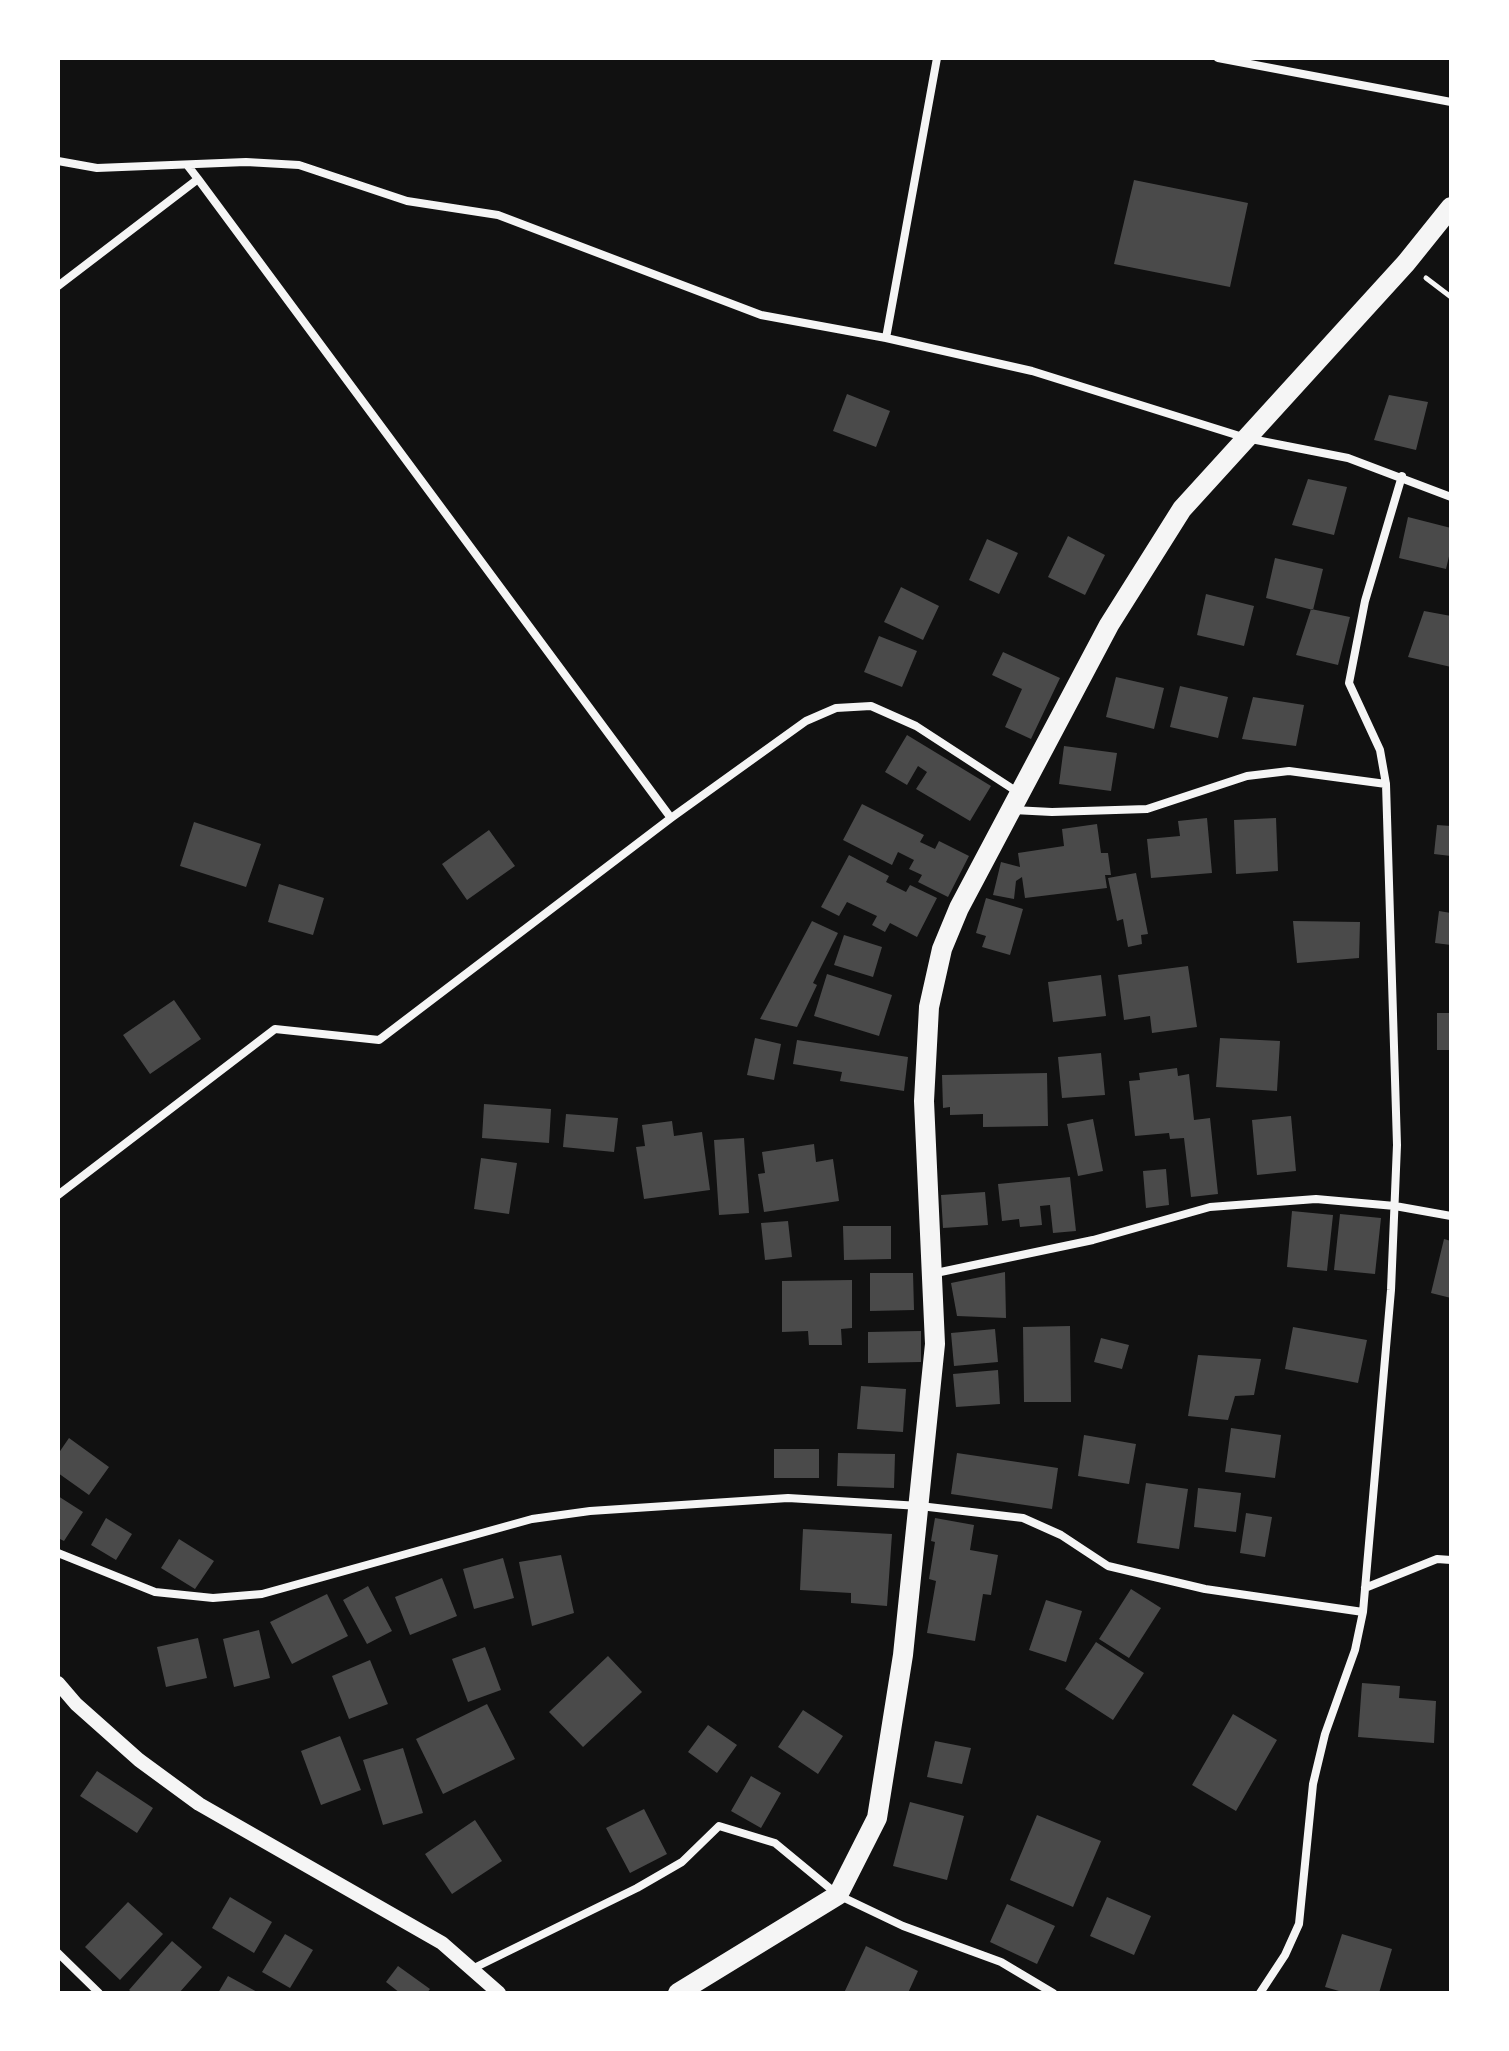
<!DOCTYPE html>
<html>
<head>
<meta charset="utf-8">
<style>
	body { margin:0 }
	#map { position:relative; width:1509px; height:2051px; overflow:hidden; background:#111; font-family:Quicksand,sans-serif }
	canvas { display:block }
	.frame { position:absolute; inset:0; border:60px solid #fff; pointer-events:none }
</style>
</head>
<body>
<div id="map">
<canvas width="1509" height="2051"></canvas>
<div class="frame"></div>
</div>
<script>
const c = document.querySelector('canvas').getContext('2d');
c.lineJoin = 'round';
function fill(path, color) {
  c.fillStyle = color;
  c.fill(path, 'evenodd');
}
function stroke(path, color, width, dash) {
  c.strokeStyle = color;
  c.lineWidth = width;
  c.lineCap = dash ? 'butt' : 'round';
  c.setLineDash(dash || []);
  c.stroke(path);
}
fill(new Path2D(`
	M1134 180 1248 203 1230 287 1114 264Z
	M847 394 890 411 876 447 833 431Z
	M1389 395 1428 402 1416 450 1374 440Z
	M1308 479 1347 487 1334 535 1292 525Z
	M1408 517 1451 528V548L1446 569 1399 558Z
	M1068 536 1105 555 1085 595 1048 577Z
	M987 539 1018 553 999 594 969 580Z
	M1275 558 1323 569 1313 610 1266 598Z
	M901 587 939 606 923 640 884 622Z
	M1206 594 1254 606 1244 646 1197 635Z
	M1311 609 1350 617 1338 665 1296 655Z
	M1424 611 1451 616V667L1408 657Z
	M879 636 917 651 902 687 864 672Z
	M1003 652 1060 678 1031 739 1005 727 1022 689 992 675Z
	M1116 677 1164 688 1154 729 1106 717Z
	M1180 686 1228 697 1218 738 1170 727Z
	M1253 697 1304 705 1296 746 1242 739Z
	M907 735 991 786 970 821 916 789 927 772 918 766 907 785 885 772Z
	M1064 746 1117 753 1111 791 1059 784Z
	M862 804 924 835 920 842 935 849 939 841 969 856 948 897 918 882 922 875 909 869 914 860 898 852 892 865 843 840Z
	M1207 818 1212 873 1151 878 1147 839 1180 836 1178 821Z
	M1276 818 1278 871 1236 874 1234 820Z
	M194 822 261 844 246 887 180 866Z
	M1097 824 1101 853H1108L1111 875H1105L1107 888 1025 898 1022 877 1016 881 1014 899 993 895 1001 862 1020 867 1018 853 1064 846 1062 829Z
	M1437 825 1451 826V856L1434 854Z
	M489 830 515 866 467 900 442 864Z
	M849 855 889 876 886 882 906 892 910 885 937 898 917 937 890 923 885 932 872 925 877 916 847 902 839 916 821 907Z
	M1136 873 1148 934 1141 935 1142 944 1128 947 1123 919 1117 921 1108 878Z
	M279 884 324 898 313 935 268 922Z
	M986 898 1023 909 1010 955 982 947 986 936 976 933Z
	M1439 911 1451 913V945L1435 943Z
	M812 921 838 933 813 983 817 985 797 1027 760 1019Z
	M1293 921 1360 922 1359 958 1297 963Z
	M844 935 882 947 873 977 834 965Z
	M1188 966 1197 1027 1152 1033 1150 1016 1124 1020 1118 975Z
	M827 974 892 995 879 1036 814 1016Z
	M1101 975 1106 1016 1053 1022 1048 982Z
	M174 1000 201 1039 150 1074 123 1035Z
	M1437 1013H1451V1050H1437Z
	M755 1038 781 1044 774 1080 747 1075Z
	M1220 1038 1280 1041 1277 1091 1216 1087Z
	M797 1040 908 1057 904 1091 840 1081 842 1072 793 1064Z
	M1101 1053 1105 1095 1062 1098 1058 1057Z
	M1177 1068 1178 1076 1189 1074 1194 1120 1210 1118 1218 1194 1191 1197 1184 1138 1170 1139 1169 1133 1135 1136 1129 1081 1140 1080 1139 1073Z
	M1047 1073 1048 1126 983 1127V1114L950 1115V1107L943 1108 942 1075Z
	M484 1104 551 1109 549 1143 482 1138Z
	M566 1114 618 1118 614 1152 563 1147Z
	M1291 1116 1296 1171 1257 1175 1252 1120Z
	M1093 1119 1103 1171 1078 1176 1067 1124Z
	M672 1121 674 1136 702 1132 710 1190 644 1199 636 1147 645 1146 642 1125Z
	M744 1138 749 1213 719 1215 714 1140Z
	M814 1144 816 1162 833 1159 839 1201 764 1212 758 1174 765 1173 762 1152Z
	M481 1158 517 1163 509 1214 474 1209Z
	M1166 1169 1169 1205 1146 1208 1143 1171Z
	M1070 1177 1076 1231 1053 1233 1050 1205 1040 1206 1042 1225 1020 1227 1019 1219 1002 1221 998 1184Z
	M985 1192 988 1225 943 1228 941 1195Z
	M1292 1211 1333 1215 1327 1271 1287 1267Z
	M1340 1214 1381 1218 1375 1274 1334 1270Z
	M788 1221 792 1257 765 1260 761 1223Z
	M843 1226H891V1259L844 1260Z
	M1444 1239 1451 1241V1298L1431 1293Z
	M1005 1272 1006 1318 957 1316 951 1283Z
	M870 1273H913L914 1310 870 1311Z
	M852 1280V1328L841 1329 842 1345H809L808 1331 782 1332V1281Z
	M1070 1326 1071 1402H1024L1023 1327Z
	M1293 1327 1367 1340 1358 1383 1285 1369Z
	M995 1329 998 1362 954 1366 951 1333Z
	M921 1331V1362L868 1363V1332Z
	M1101 1338 1129 1345 1122 1369 1094 1362Z
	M1198 1355 1261 1359 1254 1395 1235 1396 1228 1420 1188 1416Z
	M998 1370 1000 1404 956 1407 953 1374Z
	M861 1386 906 1389 903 1432 857 1429Z
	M1231 1428 1281 1435 1275 1478 1225 1472Z
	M1084 1435 1136 1444 1129 1484 1078 1476Z
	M69 1438 109 1467 89 1495 58 1473V1454Z
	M774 1449H819V1478H774Z
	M838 1453 895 1454 894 1488 837 1486Z
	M957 1453 1058 1468 1052 1509 951 1494Z
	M1146 1483 1188 1489 1179 1549 1137 1543Z
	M1198 1488 1241 1493 1236 1532 1194 1527Z
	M58 1496 83 1512 64 1541 58 1538Z
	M1246 1513 1272 1517 1265 1557 1240 1553Z
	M106 1518 132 1534 116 1560 91 1545Z
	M935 1518 974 1525 970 1550 998 1555 991 1595 983 1594 975 1641 927 1633 936 1581 929 1579 935 1542 931 1541Z
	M803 1529 892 1534 887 1606 851 1603V1593L800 1590Z
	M179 1539 214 1561 195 1589 161 1568Z
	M561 1555 574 1613 532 1626 519 1562Z
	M503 1558 514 1598 474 1609 463 1569Z
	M442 1578 457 1616 410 1635 395 1597Z
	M368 1586 392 1631 367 1644 343 1600Z
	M1131 1589 1161 1608 1129 1658 1099 1639Z
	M327 1594 348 1636 292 1664 270 1622Z
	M1046 1600 1082 1611 1066 1662 1029 1650Z
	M259 1630 270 1678 234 1687 223 1639Z
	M198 1638 207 1678 166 1687 157 1647Z
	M1096 1642 1144 1673 1113 1720 1065 1689Z
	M485 1647 501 1690 468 1702 452 1659Z
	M608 1656 642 1692 583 1747 549 1712Z
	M370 1660 388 1704 349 1719 332 1676Z
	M1362 1683 1400 1686 1399 1698 1436 1701 1434 1743 1358 1737Z
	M487 1704 515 1759 443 1794 416 1739Z
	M803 1710 843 1736 818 1774 778 1747Z
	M1233 1714 1277 1740 1236 1811 1192 1785Z
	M708 1725 737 1745 717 1773 688 1752Z
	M340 1736 361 1790 321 1805 301 1751Z
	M935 1741 971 1748 962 1784 927 1777Z
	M403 1748 423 1813 383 1825 363 1760Z
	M97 1771 153 1808 137 1833 80 1796Z
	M751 1776 781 1793 761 1828 731 1811Z
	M910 1802 964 1816 947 1880 893 1866Z
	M644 1809 667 1854 630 1873 606 1828Z
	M1037 1815 1101 1841 1073 1907 1010 1880Z
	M475 1820 502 1861 452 1894 425 1854Z
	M230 1897 272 1922 254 1953 212 1928Z
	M1107 1897 1151 1916 1134 1955 1090 1936Z
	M128 1902 163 1934 120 1980 85 1947Z
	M1007 1904 1055 1926 1037 1964 990 1942Z
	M285 1934 313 1950 290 1988 262 1972Z
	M1342 1934 1392 1949 1379 1993H1346L1325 1987Z
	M172 1941 202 1967 179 1993H133L129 1990Z
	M866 1946 918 1971 908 1993H844Z
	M398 1966 430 1989 427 1993H400L386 1982Z
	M228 1976 259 1993H218Z`), '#4a4a4a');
stroke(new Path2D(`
	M1426 278 1451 297`), '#f5f5f5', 5);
stroke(new Path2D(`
	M1218 58 1451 102
	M58 161 97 168 246 162 299 165 407 201 498 215 761 315 886 338 1032 371 1246 438 1348 458 1451 497
	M198 179 671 818
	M58 286 198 179 188 166
	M886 338 937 58
	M1013 810 1052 812 1147 809 1247 776 1289 771 1386 784
	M58 1195 275 1029 379 1040 671 818 806 721 836 708 871 706 916 726 1019 793
	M931 1274 1093 1240 1210 1207 1316 1199 1395 1206 1451 1216
	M58 1553 155 1592 213 1598 262 1594 532 1519 590 1511 788 1498 920 1506 1023 1518 1061 1535 1108 1566 1205 1589 1363 1612
	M1365 1588 1437 1559 1451 1560
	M58 1953 99 1993
	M472 1969 637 1888 682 1862 719 1826 775 1843 838 1895 903 1926 1001 1962 1053 1993
	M1260 1993 1285 1955 1299 1924 1313 1784 1325 1734 1355 1650 1363 1612 1391 1290 1397 1145 1386 784 1380 750 1349 683 1365 601 1402 476`), '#f5f5f5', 8);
stroke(new Path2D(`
	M58 1683 76 1704 139 1760 199 1804 442 1943 499 1993`), '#f5f5f5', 14);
stroke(new Path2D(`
	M678 1993 838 1895 877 1818 903 1655 935 1344 924 1101 929 1007 942 949 959 908 1109 625 1182 509 1406 263 1451 207`), '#f5f5f5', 20);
</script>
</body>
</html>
